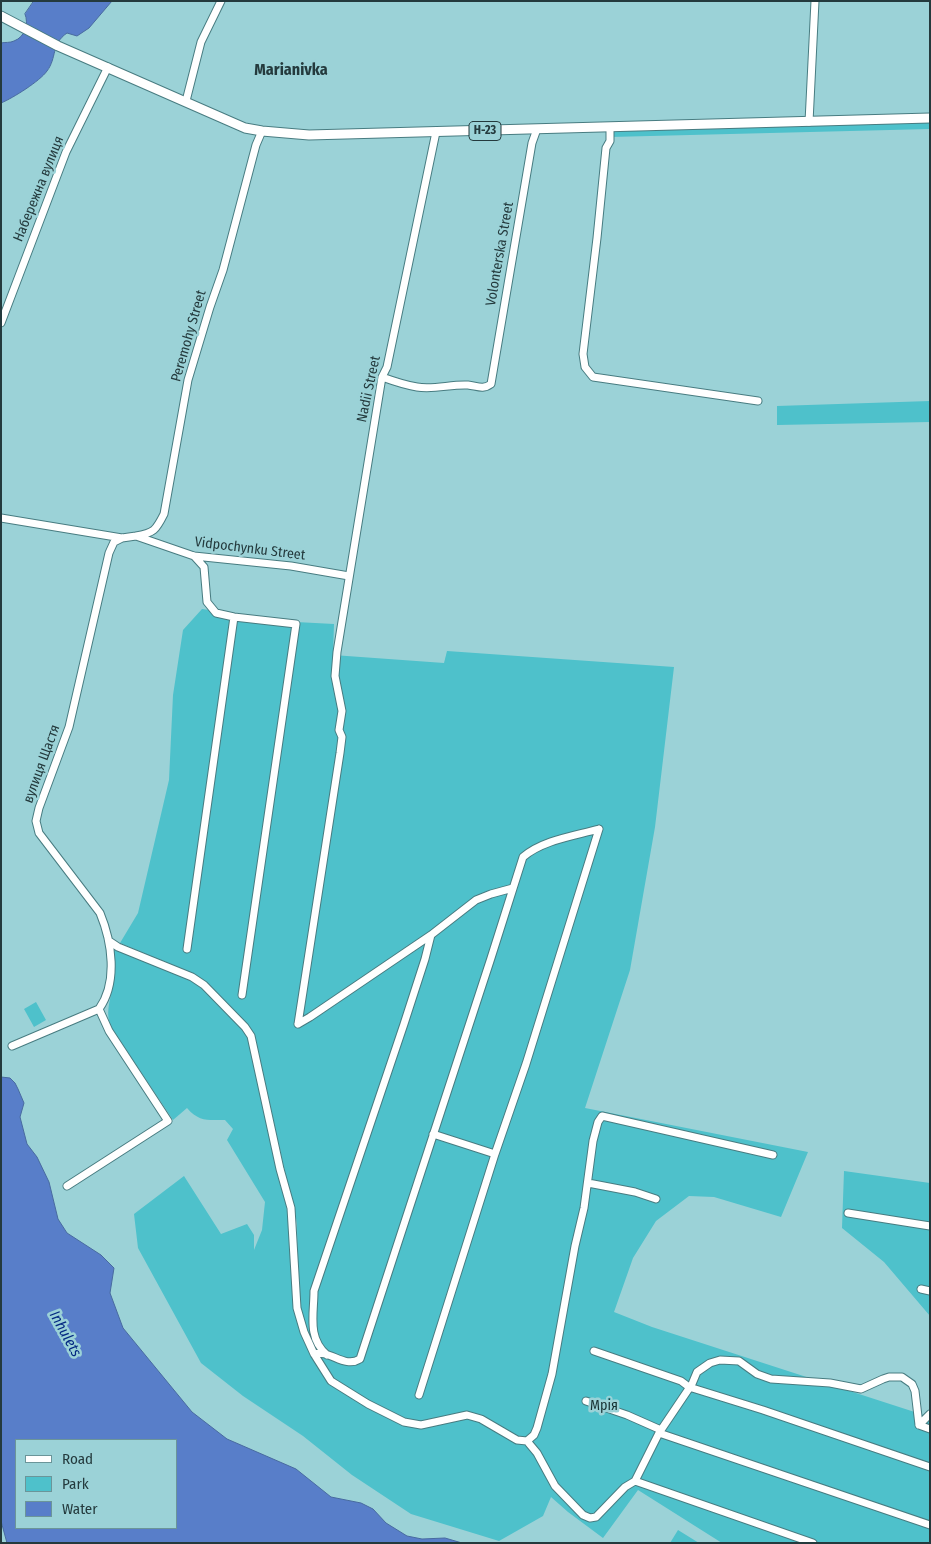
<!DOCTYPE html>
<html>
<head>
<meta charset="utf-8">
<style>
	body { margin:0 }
	#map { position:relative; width:931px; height:1544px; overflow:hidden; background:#9bd2d7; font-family:"Fira Sans Condensed",sans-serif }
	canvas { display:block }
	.frame { position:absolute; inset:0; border:2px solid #243a3d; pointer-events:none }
	.legend { position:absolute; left:15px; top:1439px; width:162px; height:90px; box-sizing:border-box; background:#9bd2d7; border:1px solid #6b9599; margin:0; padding:6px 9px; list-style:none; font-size:15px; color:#243a3d }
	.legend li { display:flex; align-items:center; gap:10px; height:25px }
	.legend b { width:25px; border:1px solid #6b9599 }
</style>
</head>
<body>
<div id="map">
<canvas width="931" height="1544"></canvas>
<div class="frame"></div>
<ul class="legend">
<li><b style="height:6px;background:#fff"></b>Road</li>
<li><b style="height:14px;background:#4ec1cb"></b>Park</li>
<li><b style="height:14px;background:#587ec9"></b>Water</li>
</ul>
</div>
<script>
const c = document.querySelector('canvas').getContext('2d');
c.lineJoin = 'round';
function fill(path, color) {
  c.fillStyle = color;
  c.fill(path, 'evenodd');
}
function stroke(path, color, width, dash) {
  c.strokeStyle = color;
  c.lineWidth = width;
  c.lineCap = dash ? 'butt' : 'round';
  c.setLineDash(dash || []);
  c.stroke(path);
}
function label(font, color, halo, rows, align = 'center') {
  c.font = font + ' "Fira Sans Condensed",sans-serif';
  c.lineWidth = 5;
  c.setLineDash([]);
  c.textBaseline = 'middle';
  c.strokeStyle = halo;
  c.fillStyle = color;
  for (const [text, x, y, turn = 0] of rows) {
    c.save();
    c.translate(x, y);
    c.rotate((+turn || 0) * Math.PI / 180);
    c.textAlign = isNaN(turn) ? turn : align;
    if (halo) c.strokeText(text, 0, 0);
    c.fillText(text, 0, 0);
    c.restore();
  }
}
fill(new Path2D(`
	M930 119V129L610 137 612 129Z
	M930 401V422L777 425V406Z
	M202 609 296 622 334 624 333 655 444 663 447 651 674 667 655 827 630 970 585 1108 808 1152 781 1217 714 1197 689 1196 656 1221 633 1258 614 1312 652 1327 930 1417V1543H722L638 1490 603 1538 568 1512 551 1497 543 1516 499 1541 411 1514 352 1475 303 1436 243 1396 201 1363 138 1248 134 1214 184 1176 221 1234 247 1224 254 1235V1250L262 1230 265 1202 227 1140 233 1129 225 1120C208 1120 199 1122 187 1108L173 1120 112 1029C104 1013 111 1000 113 983 114 971 113 959 112 947L190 980C211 994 233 1015 248 1036L285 1198 289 1224 293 1296 298 1297 297 1224 294 1207 284 1168 256 1041 253 1034 193 974 120 943 138 913 169 780 173 695 183 630Z
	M36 1002 46 1020 34 1027 24 1009Z
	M844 1171 930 1183V1316L884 1262 842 1228Z
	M678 1530 699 1543H670Z`), '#4ec1cb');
const water = new Path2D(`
	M34 1H112L89 28 77 36 67 33C51 44 57 58 47 71 40 81 13 98 1 103V43C5 42 10 43 14 41 25 37 29 24 25 14Z
	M1 1077 10 1078 15 1083 18 1089 24 1103 20 1117 27 1144 37 1157 49 1182 58 1219 67 1233 101 1255 114 1268 110 1293 123 1328 192 1412 227 1439 296 1469 331 1497 361 1503 373 1509 386 1523 407 1536 422 1539 445 1538 462 1543H7L1 1521ZM16 1440H176V1528H16Z`);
fill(water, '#587ec9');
stroke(water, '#486a9f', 1);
const minor = new Path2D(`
	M186 101 201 42 221 1
	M809 122 815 1
	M610 127V141L606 148 597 238 583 354 585 367 593 377 758 401
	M1 323 66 152 108 67
	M382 377C393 381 405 385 417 387 434 390 451 384 468 385 477 386 483 390 491 384L532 143 537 129
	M1 518 122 538 136 536 194 556 291 566 349 576
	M136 536C154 533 156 530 164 514L188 380 210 307 223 270 256 145 262 131
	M194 556 204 567 207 602 216 613 234 617 296 624 242 995
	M109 941 118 947 192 977 204 985 245 1027 251 1036 280 1169 291 1208 297 1308 304 1332 314 1354 331 1381 368 1404 404 1422 421 1425 467 1415 481 1419 517 1440 527 1441 537 1453 555 1486 583 1515 590 1518 596 1517 625 1487 635 1481 659 1433 692 1384 697 1372 710 1363 720 1360 739 1361 757 1374 771 1379 830 1383 861 1389 883 1379 889 1377H902L912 1384 915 1391 919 1425
	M187 949 234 617
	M298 1024 340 753 342 737 339 730 342 711 335 676 337 652 382 377 387 367 436 132
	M298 1024 310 1017 431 935
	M12 1046 99 1009C118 982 112 942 100 913L39 833 36 821 39 808 69 727 109 553 114 542 122 538
	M433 1134 495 1154
	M588 1183 635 1192 656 1199
	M67 1186 168 1121 109 1031 99 1009
	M848 1213 930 1226
	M921 1289 930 1291
	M594 1351 681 1381 689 1387 763 1410 930 1467
	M314 1354C330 1349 344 1369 360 1359L491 958 523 857C543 840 574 836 599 829
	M327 1355C307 1338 314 1314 314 1291L404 1024 425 959 431 935 476 900 491 894 513 888
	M419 1395 495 1154 526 1064 599 829
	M586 1401 627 1415 661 1430
	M930 1414 919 1425 930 1429
	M659 1433 930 1525
	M527 1441 534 1435 537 1428 552 1374 575 1246 584 1208 593 1141 598 1122 602 1116 773 1155
	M635 1481 813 1543`);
const major = new Path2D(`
	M1 16 58 46 229 121 245 128 262 131 309 135 930 118`);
stroke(minor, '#487c81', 9);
stroke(major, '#487c81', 11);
stroke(minor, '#fff', 7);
stroke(major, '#fff', 9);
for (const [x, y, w] of [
	[485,131,32]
]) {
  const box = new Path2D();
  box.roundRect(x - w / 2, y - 9.5, w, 19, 4);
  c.fillStyle = '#9bd2d7';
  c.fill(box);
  stroke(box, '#243a3d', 1);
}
label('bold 12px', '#243a3d', null, [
	["Н-23",485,131]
]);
label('14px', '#243a3d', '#9bd2d7', [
	["Набережна вулиця",39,189,-68],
	["Volonterska Street",500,254,-80],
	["Peremohy Street",189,336,-74],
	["Nadii Street",369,389,-78],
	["Vidpochynku Street",250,549,7],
	["вулиця Щастя",42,764,-70]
]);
label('14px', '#162f31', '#9bd2d7', [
	["Мрія",604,1406]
]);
label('italic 15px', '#042982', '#9bd2d7', [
	["Inhulets",65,1334,61]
]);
label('bold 16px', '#243a3d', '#9bd2d7', [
	["Marianivka",291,71]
]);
</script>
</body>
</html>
